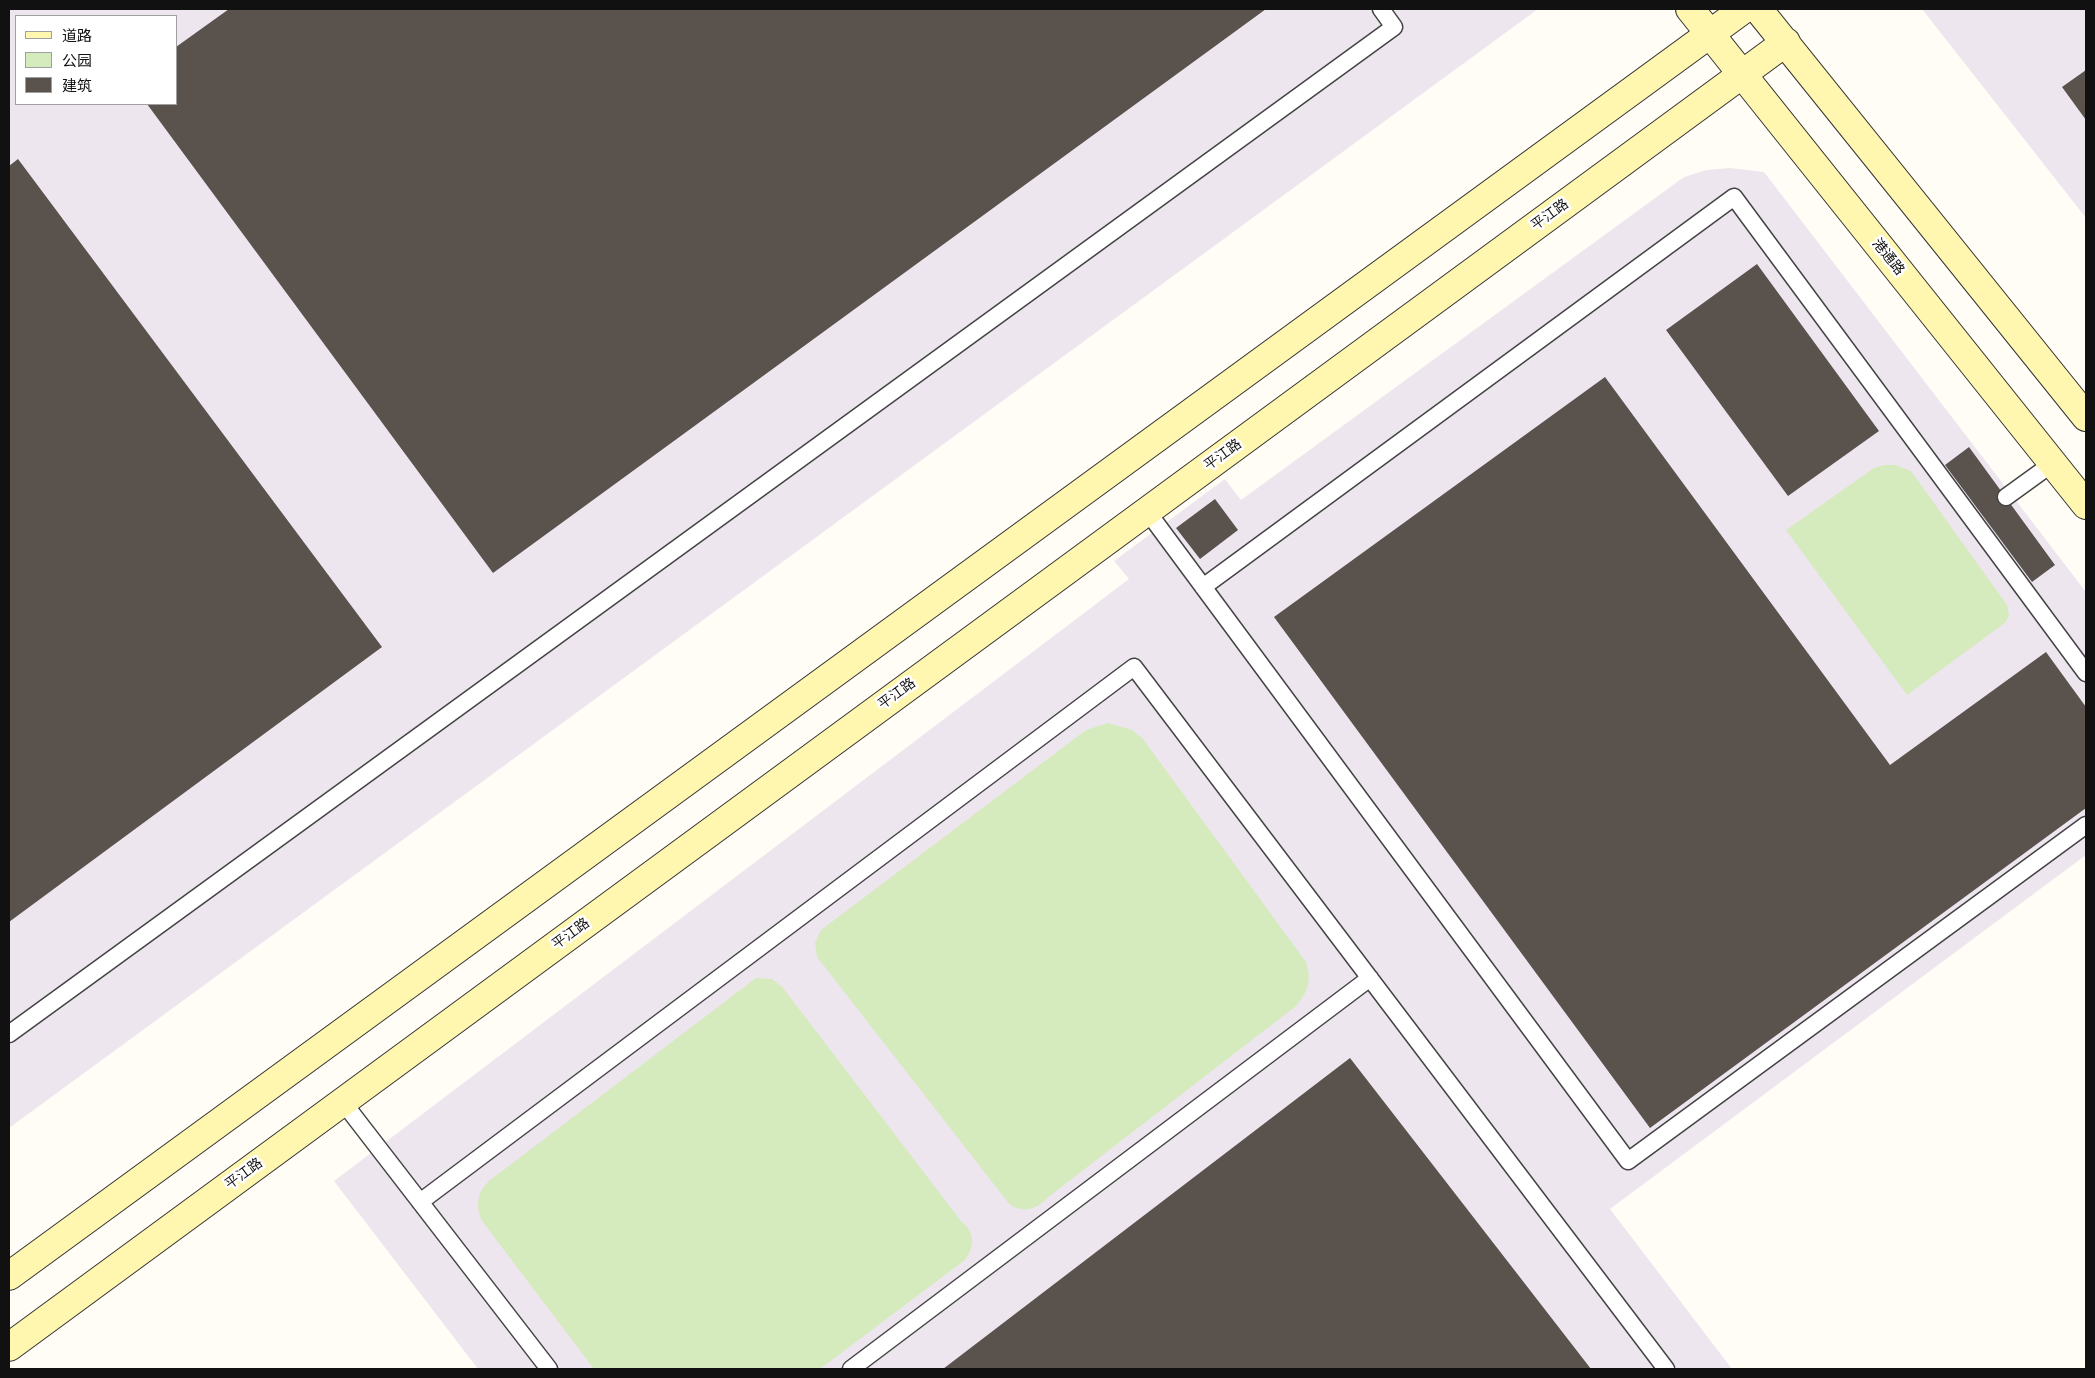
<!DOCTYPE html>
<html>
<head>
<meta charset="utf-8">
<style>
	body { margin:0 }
	#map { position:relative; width:2095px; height:1378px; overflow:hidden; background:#fffdf5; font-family:Bitter,"Noto Sans SC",serif }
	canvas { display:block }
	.frame { position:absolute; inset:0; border:10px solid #111; pointer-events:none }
	.legend { position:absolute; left:15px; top:15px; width:162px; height:90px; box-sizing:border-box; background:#fff; border:1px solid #a0a0a0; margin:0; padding:6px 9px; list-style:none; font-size:15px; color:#111 }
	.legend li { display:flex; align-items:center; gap:10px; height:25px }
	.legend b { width:25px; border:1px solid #a0a0a0 }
</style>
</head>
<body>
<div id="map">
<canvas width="2095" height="1378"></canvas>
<div class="frame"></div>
<ul class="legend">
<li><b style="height:6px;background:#fff6b0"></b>道路</li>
<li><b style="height:14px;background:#d5ebbd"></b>公园</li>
<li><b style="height:14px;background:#5a524d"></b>建筑</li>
</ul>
</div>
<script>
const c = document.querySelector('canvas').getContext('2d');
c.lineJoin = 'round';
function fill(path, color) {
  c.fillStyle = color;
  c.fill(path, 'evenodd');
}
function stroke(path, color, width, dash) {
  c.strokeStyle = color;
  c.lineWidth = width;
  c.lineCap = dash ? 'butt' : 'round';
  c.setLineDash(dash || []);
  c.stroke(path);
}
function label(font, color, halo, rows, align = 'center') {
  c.font = font + ' Bitter,"Noto Sans SC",serif';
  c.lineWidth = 5;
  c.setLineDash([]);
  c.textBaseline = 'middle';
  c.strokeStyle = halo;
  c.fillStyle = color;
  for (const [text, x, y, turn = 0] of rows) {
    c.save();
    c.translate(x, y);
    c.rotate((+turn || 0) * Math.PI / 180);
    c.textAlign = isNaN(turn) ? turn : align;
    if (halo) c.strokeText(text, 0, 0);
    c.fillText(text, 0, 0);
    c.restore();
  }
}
fill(new Path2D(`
	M9 9H1538L9 1128ZM16 16H176V104H16Z
	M1922 9H2086V218Z
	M1730 168 1764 172 2086 592V855L1610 1209 1732 1369H478L334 1181 1129 579 1114 561 1225 479 1241 500 1684 177 1707 170Z`), '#eee6ef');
fill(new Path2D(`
	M1884 465H1895L1911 471 2007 605 2009 615 2006 622 1907 695 1786 530 1874 468Z
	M1108 723 1132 730 1143 739 1306 962C1312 980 1308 992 1296 1006L1047 1198C1036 1210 1024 1213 1010 1205L817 957 815 943 821 930 1086 730Z
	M756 978 772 979 783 988 961 1221C975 1232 975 1246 965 1260L820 1369H594L482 1221C475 1205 477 1193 489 1181Z`), '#d5ebbd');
fill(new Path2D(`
	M229 9H1266L493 573 147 104H176V47Z
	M2086 70V120L2062 87Z
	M18 159 382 647 9 922V166Z
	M1757 264 1879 431 1788 496 1666 330Z
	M1605 377 1890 765 2046 652 2086 707V808L1650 1128 1274 617Z
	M1969 447 2055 565 2032 582 1945 465Z
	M1215 499 1238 530 1200 559 1176 528Z
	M1350 1058 1591 1369H943Z`), '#5a524d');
const lane = new Path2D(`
	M2006 497 2053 463
	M1147 511 1628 1161 2086 825
	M1203 587 1734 197 2086 673
	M9 1034 1394 27 1381 9
	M343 1102 549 1369
	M420 1202 1134 667 1666 1369
	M851 1369 1370 978`);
const secondary = new Path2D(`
	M1690 9 2086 505
	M1758 9 2086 417
	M9 1276 1744 9
	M9 1347 1786 42`);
stroke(lane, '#444', 19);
stroke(secondary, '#333', 30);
stroke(lane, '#fff', 16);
stroke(secondary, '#fff6b0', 28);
label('14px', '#111', '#fff', [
	["平江路",1550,215,-36],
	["港通路",1888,257,51],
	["平江路",1223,455,-36],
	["平江路",897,694,-36],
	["平江路",571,934,-36],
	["平江路",244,1174,-36]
]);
</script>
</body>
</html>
